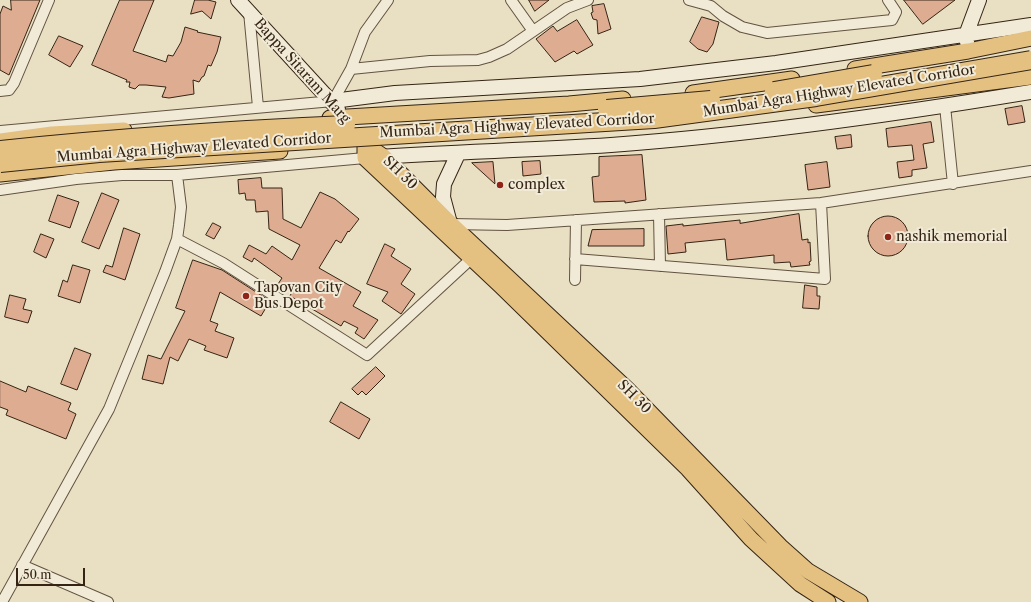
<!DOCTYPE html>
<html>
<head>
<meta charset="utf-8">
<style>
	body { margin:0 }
	#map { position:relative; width:1031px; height:602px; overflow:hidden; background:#e9dfc2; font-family:"Libre Caslon Text",serif }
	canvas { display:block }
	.scale { position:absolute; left:16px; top:568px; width:69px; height:18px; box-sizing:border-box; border:2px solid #352414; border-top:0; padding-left:5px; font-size:12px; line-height:14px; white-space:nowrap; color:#352414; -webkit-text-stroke:3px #f1ead7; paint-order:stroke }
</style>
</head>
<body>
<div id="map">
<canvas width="1031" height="602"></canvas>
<div class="scale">50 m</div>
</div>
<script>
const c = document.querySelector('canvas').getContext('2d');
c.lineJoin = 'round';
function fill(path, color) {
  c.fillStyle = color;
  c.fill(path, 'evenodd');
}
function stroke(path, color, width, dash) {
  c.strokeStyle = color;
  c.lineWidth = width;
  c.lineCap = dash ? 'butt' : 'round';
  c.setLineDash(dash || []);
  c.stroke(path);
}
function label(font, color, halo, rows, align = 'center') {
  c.font = font + ' "Libre Caslon Text",serif';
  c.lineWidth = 4;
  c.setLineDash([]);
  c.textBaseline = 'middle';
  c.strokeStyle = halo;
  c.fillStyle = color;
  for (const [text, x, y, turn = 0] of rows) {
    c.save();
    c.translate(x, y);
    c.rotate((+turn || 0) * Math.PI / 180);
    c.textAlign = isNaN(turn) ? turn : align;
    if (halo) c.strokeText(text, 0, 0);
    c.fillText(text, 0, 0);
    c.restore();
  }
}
const building = new Path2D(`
	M11 0H40L9 75 0 70V14L3 6 11 10Z
	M120 0H154L133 51 166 62 168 55 173 56 181 42 185 27 198 31 197 32 221 37 217 52 211 66 208 65 204 76 202 77 199 82 193 80 194 94 169 98 162 97 166 87 146 85H139L135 89 129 87 130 82H126L127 80 92 65Z
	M195 0H208L216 2 211 19 202 11 191 14Z
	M529 0H549L535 11Z
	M904 0H955L923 24Z
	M604 4 611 29 598 34 597 20 593 19 591 13 593 12 592 6Z
	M702 17 719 22 713 44 707 52 698 49 690 42Z
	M577 20 593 45 577 54 574 51 555 62 536 39 553 26 557 31Z
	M59 36 83 46 70 67 49 55Z
	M1022 106 1025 122 1008 125 1005 109Z
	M931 122 934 142 923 144 927 168 912 170V176L899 178 897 162 914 160 912 145 888 147 886 129Z
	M851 135 852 147 837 149 835 137Z
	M642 155 646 200 625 203V201L594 202 592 177 599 176V157Z
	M540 161 541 174 523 176 522 162Z
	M493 162 495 184 472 163Z
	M827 162 830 187 808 190 805 165Z
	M261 178 262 188H282L283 219 301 228 320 192 335 199 359 219 349 232 348 231 341 243 336 240 319 268 361 292 353 306 378 320 364 339 355 333 358 328 344 321 341 326 290 296 292 292 278 284 282 278 254 258 252 262 243 257 249 245 266 254 272 246 292 260 300 245 269 229 268 211 256 212 255 200H246L245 193 239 194 238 180Z
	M102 193 119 200 99 249 82 242Z
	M58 195 79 202 70 228 49 221Z
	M799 214 802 240 808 239V243L810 242 811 261 809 262 810 265 791 267 790 262 774 263V255L727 260 725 239 685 243 686 252 668 254 666 226 683 224V226L740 220V223Z
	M868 236a20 20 0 1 1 40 0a20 20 0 1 1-40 0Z
	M213 223 221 227 214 239 206 235Z
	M124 228 140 234 125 280 103 272 106 265 112 267Z
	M644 229V246H588L592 230Z
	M41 234 54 239 46 258 34 252Z
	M385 244 395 249 391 256 411 269 401 284 415 294 401 314 382 301 388 292 367 284Z
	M193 260 222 270 270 301 261 316 220 292 210 321 218 324 215 331 234 338 227 358 204 350 206 346 189 339 178 361 170 357 163 384 142 379 148 355 161 359 185 311 176 308Z
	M73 265 90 270 80 303 58 296 63 280 67 282Z
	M805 285 817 287V296H820L819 309 803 308Z
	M10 295 26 299 23 309 32 311 28 323 5 317Z
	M75 348 91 354 77 390 61 384Z
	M376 367 385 376 366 395 362 391 358 395 352 389Z
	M0 381 26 392 28 386 71 403 68 410 76 414 66 439 6 415 8 410 0 407Z
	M341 402 370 419 359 439 330 422Z`);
fill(building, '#ddac91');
stroke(building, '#352414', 1);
const street = new Path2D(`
	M511 0 533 31
	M689 0 711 6 723 16 742 27 767 33 892 20 896 12 888 0
	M249 12 258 107
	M351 69 430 61 478 60 489 57 507 49 567 8 588 0
	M0 91 9 90 14 83 49 0
	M945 106 953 184
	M0 131 333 101 351 69 365 32 388 0
	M0 190 76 179 122 175H177L365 158
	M659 214 660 266
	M451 224 507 225 821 203 1031 171
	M177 239 223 263 367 355 472 258
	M575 259 825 279 821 203
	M575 280 576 220
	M22 565 108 602
	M2 602 109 409 165 272 177 239 179 225 181 207 177 175`);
const secondary = new Path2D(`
	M238 0 338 109
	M967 42 966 35 979 0
	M333 101 395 93 640 79 776 63 1031 25
	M376 157C454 152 532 150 611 145 751 135 892 115 1031 92
	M451 227 443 197 444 184 458 154`);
const primary = new Path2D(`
	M855 69 968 51 1031 38
	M693 93 792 79
	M816 105 1031 77
	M330 118 569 104 623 99
	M0 141 52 134 124 130
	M365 144 384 157 451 224 627 389 780 546 808 571 860 602
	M365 144V158L501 286 688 469 751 539 800 584 828 602
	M0 174 114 162 280 151`);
stroke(street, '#625340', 12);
stroke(secondary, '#352414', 16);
stroke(primary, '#352414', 17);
stroke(street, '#f1ead7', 10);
stroke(secondary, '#f1ead7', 14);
stroke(primary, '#e4c081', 15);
const highwayBridge = new Path2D(`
	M774 91 873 74
	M607 109 711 100
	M0 150C115 138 231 130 346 125
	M0 163 99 153 654 119 816 97 1031 60`);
stroke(highwayBridge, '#352414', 20, []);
stroke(highwayBridge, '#e4c081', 18);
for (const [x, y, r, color] of [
	[500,185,4,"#8f2418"],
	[888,237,4,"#8f2418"],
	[246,296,4,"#8f2418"]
]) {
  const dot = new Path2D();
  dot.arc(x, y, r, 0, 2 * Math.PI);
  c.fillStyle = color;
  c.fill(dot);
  stroke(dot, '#f1ead7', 1.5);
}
label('14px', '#352414', '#f1ead7', [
	["Bappa Sitaram Marg",302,71,48],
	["Mumbai Agra Highway Elevated Corridor",839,91,-9],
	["Mumbai Agra Highway Elevated Corridor",517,126,-3],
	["Mumbai Agra Highway Elevated Corridor",194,148,-4],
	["SH 30",400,173,44],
	["SH 30",634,397,45]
]);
label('14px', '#352414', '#f1ead7', [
	["complex",508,185],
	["nashik memorial",896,237],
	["Tapovan City",254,288],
	["Bus Depot",254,304]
], 'left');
</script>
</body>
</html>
